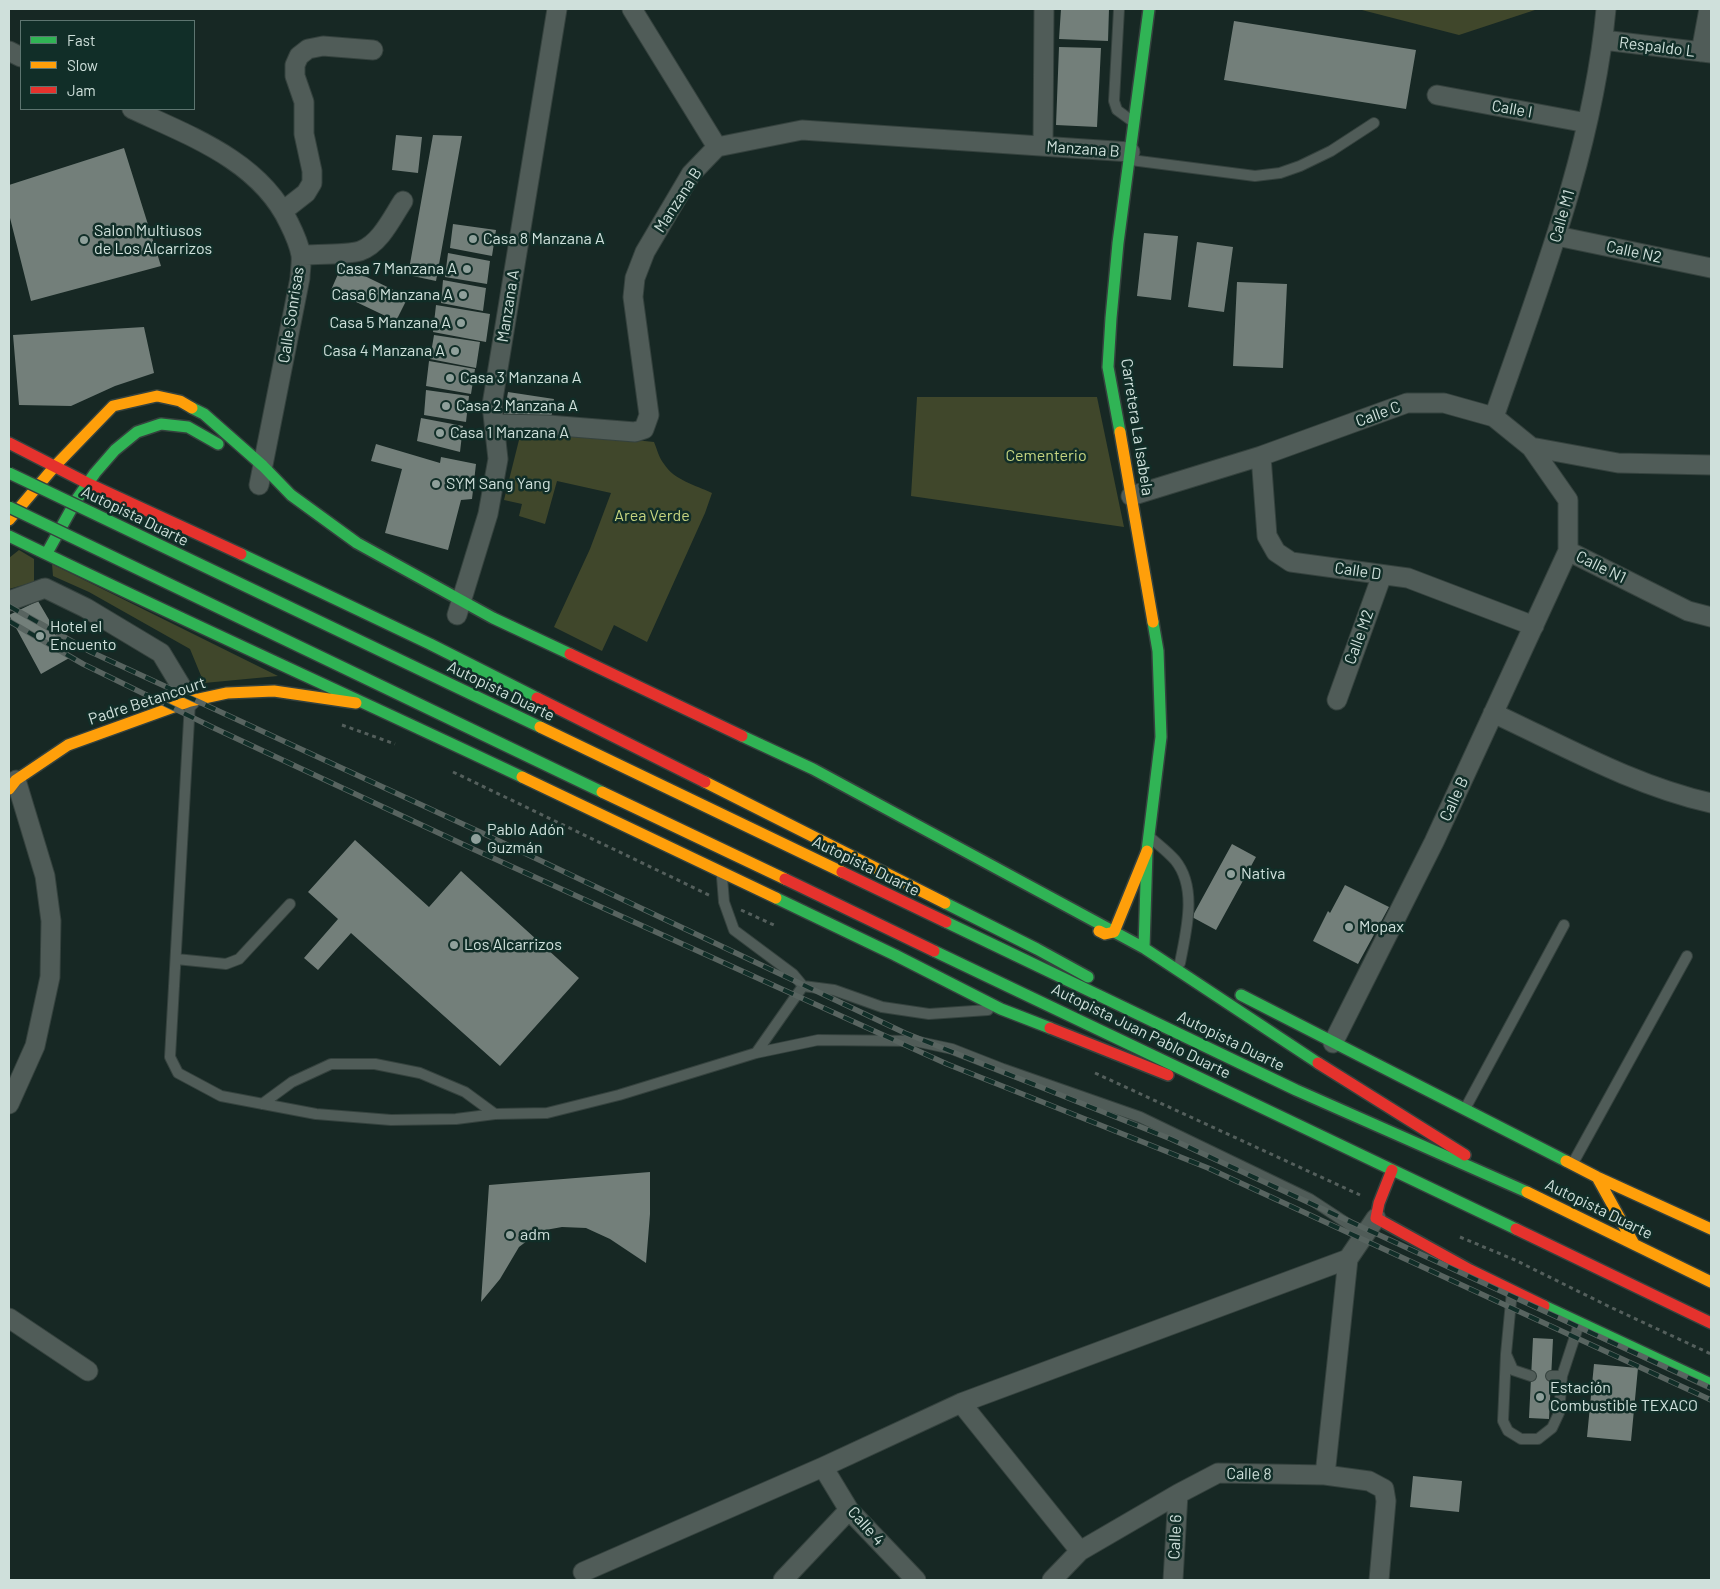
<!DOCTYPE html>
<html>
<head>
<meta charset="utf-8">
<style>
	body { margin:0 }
	#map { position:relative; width:1720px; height:1589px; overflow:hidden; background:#172824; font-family:Barlow,sans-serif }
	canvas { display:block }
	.frame { position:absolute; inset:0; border:10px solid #cfe0db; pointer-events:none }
	.legend { position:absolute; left:20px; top:20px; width:175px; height:90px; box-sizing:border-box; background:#112e28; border:1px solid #5d7570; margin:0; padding:6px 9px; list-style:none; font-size:15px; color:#cfe0db }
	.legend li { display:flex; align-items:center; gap:10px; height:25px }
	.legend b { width:25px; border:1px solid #5d7570 }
</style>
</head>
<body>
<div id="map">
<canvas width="1720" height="1589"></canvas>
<div class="frame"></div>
<ul class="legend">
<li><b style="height:6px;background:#30b455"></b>Fast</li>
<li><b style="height:6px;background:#ff9f0a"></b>Slow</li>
<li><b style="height:6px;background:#e5322d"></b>Jam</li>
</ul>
</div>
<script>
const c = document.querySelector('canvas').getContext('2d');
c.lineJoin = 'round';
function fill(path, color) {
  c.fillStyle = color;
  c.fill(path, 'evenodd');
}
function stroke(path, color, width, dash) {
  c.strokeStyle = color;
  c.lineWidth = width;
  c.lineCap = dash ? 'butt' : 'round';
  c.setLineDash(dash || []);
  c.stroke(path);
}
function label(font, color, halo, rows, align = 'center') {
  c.font = font + ' Barlow,sans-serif';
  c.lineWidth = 5;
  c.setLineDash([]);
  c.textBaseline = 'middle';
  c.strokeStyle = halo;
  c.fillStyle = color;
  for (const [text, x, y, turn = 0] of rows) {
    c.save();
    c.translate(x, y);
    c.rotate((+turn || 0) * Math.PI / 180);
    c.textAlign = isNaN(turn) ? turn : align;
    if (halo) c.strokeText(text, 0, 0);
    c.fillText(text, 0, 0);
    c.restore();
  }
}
fill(new Path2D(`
	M1358 9H1538L1459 35Z
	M917 397H1097L1124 527 911 496Z
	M551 431 654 442C657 449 659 458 664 464 674 480 695 485 712 493L705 513 647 642 614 625 602 651 554 627 590 549 611 493 557 481 545 524 519 516 522 504 504 500 519 440 526 434Z
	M19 550 34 559V582L9 589V558Z
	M52 564 278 676 204 683 190 649 89 592 53 576Z`), '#40472b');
fill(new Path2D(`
	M1061 9H1109L1108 41 1059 39Z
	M1234 21 1416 50 1406 109 1224 80Z
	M1059 47 1101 48 1097 127 1056 125Z
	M396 135 422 137 418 173 392 170Z
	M433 135 462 136 436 281 408 275Z
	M124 148 161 266 31 301 9 214V185Z
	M453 224 496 230 492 256 450 248Z
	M1144 233 1178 236 1171 300 1137 296Z
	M1197 242 1233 247 1224 312 1188 307Z
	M448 253 490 261 487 284 445 277Z
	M342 265 408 297 396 321 331 290Z
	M443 280 486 288 483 311 441 303Z
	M1237 282 1287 284 1283 368 1233 366Z
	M436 305 490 314 486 342 433 332Z
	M144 327 154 373 115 386 71 406 19 405 13 335Z
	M434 335 480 342 476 368 430 359Z
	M429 361 475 369 471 394 426 386Z
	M426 390 469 396 466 422 424 415Z
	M508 392 554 399 551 419 504 415Z
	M421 418 463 426 460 452 417 441Z
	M376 444 440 463 441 457 476 464 472 499 461 500 448 550 385 533 402 469 371 461Z
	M38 601 71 657 41 674 9 615Z
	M355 840 429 907 461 871 579 978 500 1066 351 933 318 970 304 958 338 919 308 892Z
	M1232 844 1256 857 1216 930 1192 917Z
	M1345 885 1389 907 1358 964 1313 941 1328 911 1330 913Z
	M650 1172V1214L646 1263 610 1239 586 1228 562 1227 540 1231 519 1247 500 1279 481 1302 489 1185Z
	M1533 1338 1553 1339 1549 1419 1529 1418Z
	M1594 1364 1638 1368 1631 1441 1587 1437Z
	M1413 1476 1462 1481 1459 1512 1410 1507Z`), '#737f7a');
const lane = new Path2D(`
	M1119 9 1114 101 1117 110 1132 121
	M1131 160 1255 176 1280 173 1300 166 1331 151 1374 123
	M190 702 170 1057 178 1073 221 1096 316 1114 391 1120 456 1119 495 1114 547 1113 619 1095 756 1053 818 1040 915 1041 952 1049 1003 1069 1140 1117 1310 1199 1365 1235
	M1152 839C1160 846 1168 852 1175 860 1198 888 1186 931 1180 963
	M722 877 724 902 734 930 793 974 803 986 756 1053
	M176 959 226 964 239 959 290 904
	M803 986 834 990 882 1007 929 1014 988 1010
	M262 1104 292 1082 331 1064H375L420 1073 465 1092 495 1114
	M1466 1107 1564 925
	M1573 1163 1687 956
	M1512 1291 1506 1354 1513 1370 1531 1376
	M1506 1354 1503 1421 1508 1431 1521 1439H1538L1552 1428 1559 1413 1562 1376
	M1551 1376H1562L1579 1324`);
const street = new Path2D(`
	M632 9 717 147
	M1603 40 1711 53
	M9 51 21 57
	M1701 52 1709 9
	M1437 95 1587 123
	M132 109C190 136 260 161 289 223 294 233 299 244 301 255 302 263 300 271 300 278L259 485
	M1043 146 1044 9
	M283 211 306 193 312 183V171L304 134V102L295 76V65L299 56 308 49 323 46 373 50
	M1557 236 1711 268
	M301 255C315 254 348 255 360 251 380 244 392 218 403 201
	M1494 417C1540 284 1593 150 1606 9
	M495 424 548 425 635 432 644 429 649 415 633 297 635 278 645 252 691 174 717 147 802 130 1130 152
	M1531 447 1568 500V551L1688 611 1711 617
	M1261 456 1267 536 1276 552 1291 562 1408 578 1534 626
	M1131 496 1261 456 1407 403H1444L1494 417 1531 447 1618 463 1711 465
	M9 601 45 588 86 608 161 653 190 701
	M457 615 488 514 498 459 492 405 557 9
	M1337 700 1382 575
	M1493 713C1564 746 1635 786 1711 803
	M1333 1043 1434 842 1568 551
	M9 1104 35 1046 50 977 51 921 45 876 16 780
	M9 1318 88 1371
	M961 1403 1080 1551
	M823 1467 849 1510 916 1580
	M1325 1475 1348 1259
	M583 1572 823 1467 961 1403 1348 1259 1376 1218
	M783 1580 849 1510
	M1052 1580 1080 1551 1178 1494 1218 1473 1325 1475 1369 1481 1384 1489 1386 1501 1379 1580
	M1173 1580 1178 1494`);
const fast = new Path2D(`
	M192 408 204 414 263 466 291 495 357 543 493 618 570 654
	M1120 432 1108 367 1111 318 1118 243 1149 9
	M9 536C179 619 351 696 522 777
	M48 551 77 499 95 473 115 450 137 432 161 424 188 427 218 444
	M241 554 430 644 537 698
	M742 736 813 769 1144 948 1318 1063
	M776 898 895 955 1001 1009 1050 1028
	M945 903 1037 949 1088 977
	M946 922 1296 1090 1527 1192
	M1144 948 1147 851 1161 737 1158 651 1153 622
	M934 951 1516 1229
	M1241 995 1566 1161
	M1544 1306 1711 1384`);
const slow = new Path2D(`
	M1120 432 1153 622
	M9 520 55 466 113 406 157 396 180 401 192 408
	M522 777 776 898
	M705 782 945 903
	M9 789 16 780 68 745 190 701 227 693 274 691 356 703
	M1099 931 1105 934 1114 932 1147 851
	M1566 1161 1597 1177 1711 1229
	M1597 1177 1634 1244
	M1527 1192 1711 1282`);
const jam = new Path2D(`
	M9 443 87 483 241 554
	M570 654 742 736
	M537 698 705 782
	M1050 1028 1168 1075
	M1318 1063 1465 1155
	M1392 1170 1379 1203 1376 1218 1470 1270 1544 1306
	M1516 1229 1711 1323`);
stroke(lane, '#35423e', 12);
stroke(street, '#35423e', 21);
stroke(fast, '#35423e', 14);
stroke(slow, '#35423e', 14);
stroke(jam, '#35423e', 14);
stroke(new Path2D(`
	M342 725 395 744
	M453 772 711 896
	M741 910 776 926
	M1095 1073 1360 1195
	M1460 1237 1515 1260 1610 1307 1711 1354`), '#545f5c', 3, [4, 4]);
stroke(lane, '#505c58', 10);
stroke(street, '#505c58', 19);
stroke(fast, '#30b455', 11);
stroke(slow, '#ff9f0a', 11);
stroke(jam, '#e5322d', 11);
const rail = new Path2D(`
	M9 606 91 652 480 832 905 1033 1171 1139 1711 1388
	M9 621 83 664 214 728 473 849 947 1064 1208 1168 1711 1400`);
stroke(rail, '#586460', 5.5);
stroke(rail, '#112e28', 4, [11]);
const fastBridge = new Path2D(`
	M9 473 540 727
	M9 507 602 792`);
const slowBridge = new Path2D(`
	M540 727 842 872
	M602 792 785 879`);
const jamBridge = new Path2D(`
	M842 872 946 922
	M785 879 934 951`);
stroke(fastBridge, '#35423e', 14, []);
stroke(slowBridge, '#35423e', 14, []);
stroke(jamBridge, '#35423e', 14, []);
stroke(fastBridge, '#30b455', 11);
stroke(slowBridge, '#ff9f0a', 11);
stroke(jamBridge, '#e5322d', 11);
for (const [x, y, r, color] of [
	[473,239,5,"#8fa09b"],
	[84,240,5,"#8fa09b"],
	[467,269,5,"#8fa09b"],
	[463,295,5,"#8fa09b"],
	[461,323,5,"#8fa09b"],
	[455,351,5,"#8fa09b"],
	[450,378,5,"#8fa09b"],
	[446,406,5,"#8fa09b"],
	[440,433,5,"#8fa09b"],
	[436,484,5,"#8fa09b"],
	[40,636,5,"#8fa09b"],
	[476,839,6,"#8fa09b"],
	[1231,874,5,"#8fa09b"],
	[1349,927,5,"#8fa09b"],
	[454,945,5,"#8fa09b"],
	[510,1235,5,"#8fa09b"],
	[1540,1397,5,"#8fa09b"]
]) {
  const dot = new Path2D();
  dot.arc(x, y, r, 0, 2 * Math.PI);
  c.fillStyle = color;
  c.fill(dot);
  stroke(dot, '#112e28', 2);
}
label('16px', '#cfe0db', '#112e28', [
	["Respaldo L",1657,47,7],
	["Calle I",1512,109,10],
	["Manzana B",1083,149,4],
	["Manzana B",678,200,-57],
	["Calle M1",1562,216,-74],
	["Calle N2",1634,252,12],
	["Manzana A",508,306,-81],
	["Calle Sonrisas",291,315,-81],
	["Calle C",1378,414,-20],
	["Carretera La Isabela",1137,427,81],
	["Autopista Duarte",135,516,26],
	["Calle N1",1601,567,26],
	["Calle D",1358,571,8],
	["Calle M2",1359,637,-70],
	["Autopista Duarte",501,691,26],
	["Padre Betancourt",147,701,-18],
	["Calle B",1454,799,-65],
	["Autopista Duarte",866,866,26],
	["Autopista Juan Pablo Duarte",1141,1031,26],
	["Autopista Duarte",1231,1041,26],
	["Autopista Duarte",1599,1209,26],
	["Calle 8",1249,1474,1],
	["Calle 4",866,1526,48],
	["Calle 6",1175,1537,-87]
]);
label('16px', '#cfe0db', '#112e28', [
	["Salon Multiusos",94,231],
	["de Los Alcarrizos",94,249],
	["Casa 8 Manzana A",483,239],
	["Casa 7 Manzana A",457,269,"right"],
	["Casa 6 Manzana A",453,295,"right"],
	["Casa 5 Manzana A",451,323,"right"],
	["Casa 4 Manzana A",445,351,"right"],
	["Casa 3 Manzana A",460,378],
	["Casa 2 Manzana A",456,406],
	["Casa 1 Manzana A",450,433],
	["SYM Sang Yang",446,484],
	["Hotel el",50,627],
	["Encuento",50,645],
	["Pablo Adón",487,830],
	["Guzmán",487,848],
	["Nativa",1241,874],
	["Mopax",1359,927],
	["Los Alcarrizos",464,945],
	["adm",520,1235],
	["Estación",1550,1388],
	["Combustible TEXACO",1550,1406]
], 'left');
label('16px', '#c7d580', '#112e28', [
	["Cementerio",1046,456],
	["Area Verde",652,516]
]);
</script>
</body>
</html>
